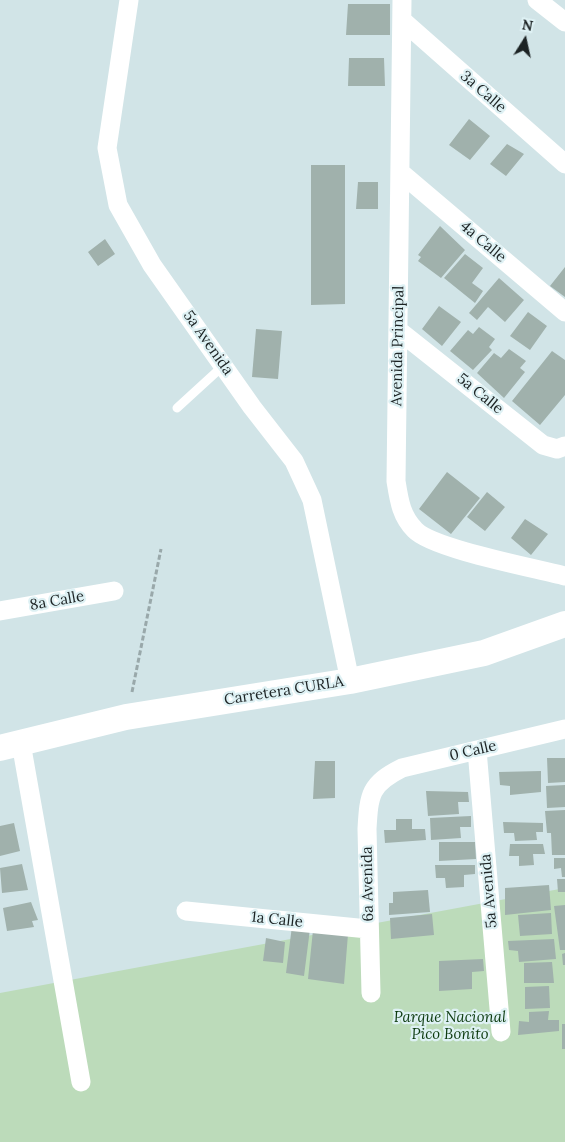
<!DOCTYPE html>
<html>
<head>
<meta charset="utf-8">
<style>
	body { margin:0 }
	#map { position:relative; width:565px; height:1142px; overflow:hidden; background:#d1e4e7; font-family:Lora,serif }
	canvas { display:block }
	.north { position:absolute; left:500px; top:15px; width:50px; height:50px; -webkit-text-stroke:4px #def1f4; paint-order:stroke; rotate:10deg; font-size:14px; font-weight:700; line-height:20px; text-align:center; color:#1c2324 }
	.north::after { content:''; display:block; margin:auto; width:18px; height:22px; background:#1c2324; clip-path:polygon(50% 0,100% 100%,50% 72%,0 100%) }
</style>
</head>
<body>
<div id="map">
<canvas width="565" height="1142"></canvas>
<div class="north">N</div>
</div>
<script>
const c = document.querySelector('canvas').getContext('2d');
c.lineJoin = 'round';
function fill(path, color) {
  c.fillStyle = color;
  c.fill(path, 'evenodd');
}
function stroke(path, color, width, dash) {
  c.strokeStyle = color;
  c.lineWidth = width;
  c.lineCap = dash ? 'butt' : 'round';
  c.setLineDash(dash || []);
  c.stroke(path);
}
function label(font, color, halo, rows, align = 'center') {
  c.font = font + ' Lora,serif';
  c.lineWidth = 4.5;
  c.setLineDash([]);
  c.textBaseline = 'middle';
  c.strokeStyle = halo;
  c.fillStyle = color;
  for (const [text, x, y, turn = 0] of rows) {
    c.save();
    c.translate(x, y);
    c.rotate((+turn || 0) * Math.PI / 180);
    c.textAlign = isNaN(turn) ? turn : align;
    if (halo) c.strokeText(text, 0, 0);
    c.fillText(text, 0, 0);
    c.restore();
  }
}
fill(new Path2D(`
	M565 888V1142H0V993Z`), '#bcdbba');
fill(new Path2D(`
	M348 4H390V35H346Z
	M349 58H384L385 86H348Z
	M469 119 490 136 470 160 449 145Z
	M507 144 524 154 506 176 490 164Z
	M311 165H345V304L311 305Z
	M358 182H378V209H356Z
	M440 226 465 250 441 278 418 261 421 257 418 255Z
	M105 239 115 254 98 266 88 252Z
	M465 254 483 268 472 283 483 291 475 303 444 278Z
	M565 267V297L550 286Z
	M499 278 524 300 505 322 488 307 477 320 469 313Z
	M439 306 461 322 442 346 422 329Z
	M528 312 547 326 530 350 510 336Z
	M479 327 495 339 489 347 492 350 473 370 450 351 468 330 473 334Z
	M256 329 282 331 278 379 252 377Z
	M509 349 526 361 520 368 525 372 504 398 477 373 494 353 501 358Z
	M552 351 565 360V395L540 425 512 401Z
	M447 472 480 498 451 534 419 509Z
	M487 492 505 507 485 531 467 517Z
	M525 519 548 534 531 555 511 538Z
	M547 758H565V782L548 783Z
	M315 761H335V798L313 799Z
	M541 771V792L510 795V786L500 785 499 772Z
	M565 785V807L547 808 546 786Z
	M426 791 468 792 469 802H458L459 814 428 816Z
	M565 810V855H552L551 833H547L545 811Z
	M471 816V827H460L461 838 431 840 430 818Z
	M396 819H412V829H425L426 840 385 843 384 830H396Z
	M503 822 543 823V832H536L537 840 515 841 514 833H504Z
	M14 823 20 851 0 856V826Z
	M439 842H475L476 859 439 861Z
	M510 844H543L545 854H533L534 865 519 866V856H509Z
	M554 858H565V877H562L561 868 554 869Z
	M22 864 28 890 2 893 0 868Z
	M435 865H475V874L464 875V887L446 888 445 878H436Z
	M557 879H565V892H558Z
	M549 885 551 910 505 915V888Z
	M428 890 430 912 389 915V903H393V892Z
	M31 902 38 920 32 921 34 927 7 931 3 908Z
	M565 905V950H560L554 906Z
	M551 913 552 934 520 936 518 915Z
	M432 914 434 935 391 939 390 918Z
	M292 926 310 929 304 976 286 973Z
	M313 930 348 934 344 984 308 979Z
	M266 938 285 942 283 963 263 961Z
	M554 939 556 959 519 962 518 951 509 950 508 941Z
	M565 953V965H563L562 954Z
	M483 959 484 971 472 972V989L439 991V961Z
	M552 962 554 983H524V963Z
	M549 986 550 1008 525 1009V987Z
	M549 1011 548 1020H559V1031L518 1035 519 1021 529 1022V1012Z
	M562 1024H565V1049H562Z`), '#a0b1ac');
stroke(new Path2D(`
	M132 692 161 549`), '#99a8aa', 3, [5, 2.5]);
stroke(new Path2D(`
	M177 408 224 365`), '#fff', 9);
stroke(new Path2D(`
	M129 0 107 148 118 205 152 265 252 407 294 461 312 500 350 681
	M402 0 396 481C399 500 401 516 415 530 433 549 535 568 565 576
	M537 0 565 22
	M402 20 565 164
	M400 172 565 312
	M398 330 543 445 557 449 565 446
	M0 611 114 591
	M21 743 81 1082
	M477 750 501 1032
	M186 911 368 929
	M371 993 367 829C369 794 370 784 402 768L565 729`), '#fff', 19);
stroke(new Path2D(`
	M0 748 126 717 350 681 484 653 565 624`), '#fff', 26);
label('15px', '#1c2324', '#def1f4', [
	["3a Calle",483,92,41],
	["4a Calle",483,242,40],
	["5a Avenida",208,343,55],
	["Avenida Principal",398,346,-89],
	["5a Calle",480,394,39],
	["8a Calle",57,601,-10],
	["Carretera CURLA",284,691,-9],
	["0 Calle",473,751,-13],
	["6a Avenida",368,884,-91],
	["5a Avenida",489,891,-95],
	["1a Calle",277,920,6]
]);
label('italic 15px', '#0c3a0e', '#def1f4', [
	["Parque Nacional",450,1018],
	["Pico Bonito",450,1035]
]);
</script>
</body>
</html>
